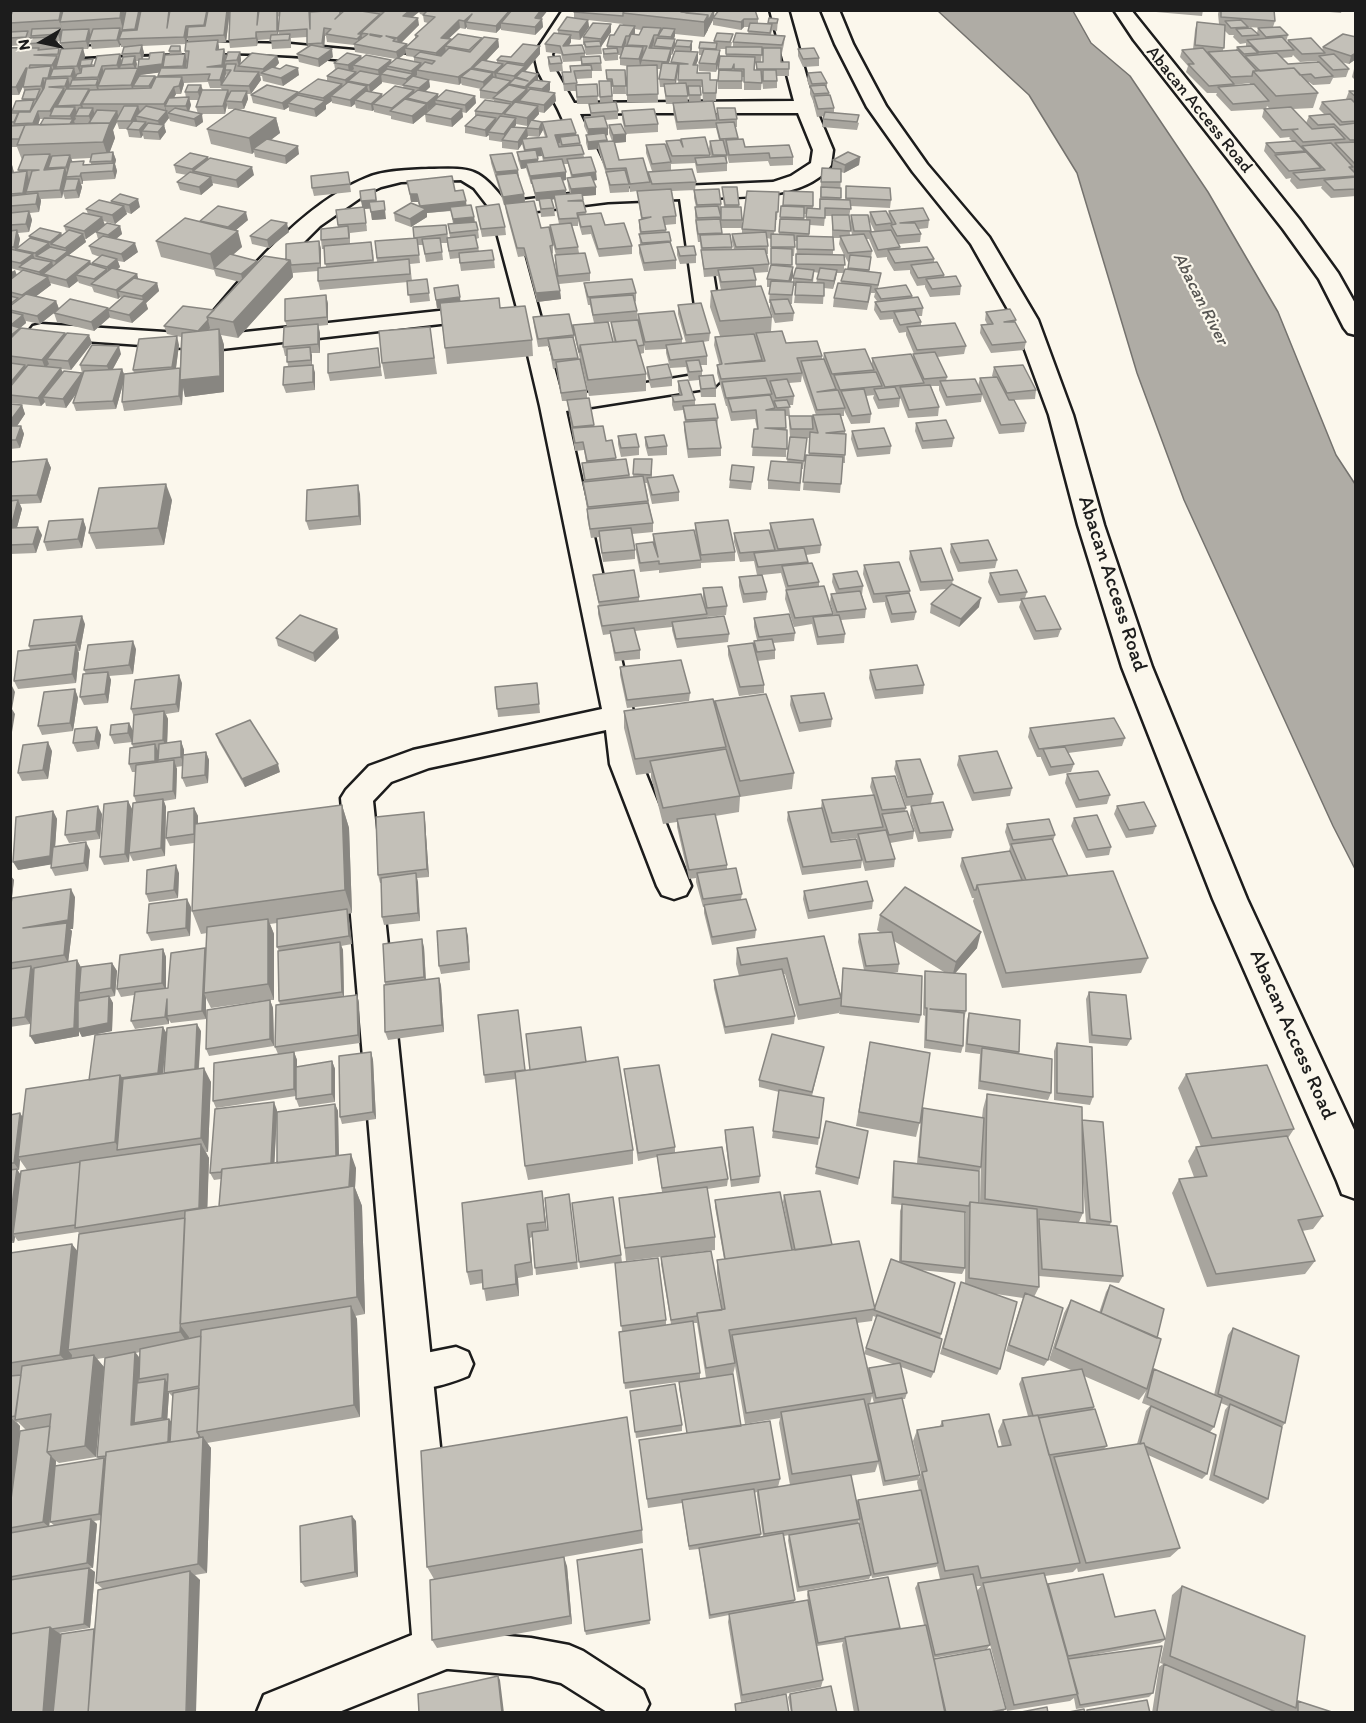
<!DOCTYPE html>
<html>
<head>
<meta charset="utf-8">
<style>
	body { margin:0 }
	#map { position:relative; width:1366px; height:1723px; overflow:hidden; background:#fbf7ec; font-family:Itim,sans-serif }
	canvas { display:block }
	.frame { position:absolute; inset:0; border:12px solid #1c1c1c; pointer-events:none }
	.north { position:absolute; left:12px; top:12px; width:60px; height:60px; -webkit-text-stroke:4px #fbf7ec; paint-order:stroke; rotate:261deg; font-size:16px; font-weight:700; line-height:24px; text-align:center; color:#1c1c1c }
	.north::after { content:''; display:block; margin:auto; width:21px; height:27px; background:#1c1c1c; clip-path:polygon(50% 0,100% 100%,50% 72%,0 100%) }
</style>
</head>
<body>
<div id="map">
<canvas width="1366" height="1723"></canvas>
<div class="frame"></div>
<div class="north">N</div>
</div>
<script>
const c = document.querySelector('canvas').getContext('2d');
c.lineJoin = 'round';
function fill(path, color) {
  c.fillStyle = color;
  c.fill(path, 'evenodd');
}
function stroke(path, color, width, dash) {
  c.strokeStyle = color;
  c.lineWidth = width;
  c.lineCap = dash ? 'butt' : 'round';
  c.setLineDash(dash || []);
  c.stroke(path);
}
function label(font, color, halo, rows, align = 'center') {
  c.font = font + ' Itim,sans-serif';
  c.lineWidth = 4.5;
  c.setLineDash([]);
  c.textBaseline = 'middle';
  c.strokeStyle = halo;
  c.fillStyle = color;
  for (const [text, x, y, turn = 0] of rows) {
    c.save();
    c.translate(x, y);
    c.rotate((+turn || 0) * Math.PI / 180);
    c.textAlign = isNaN(turn) ? turn : align;
    if (halo) c.strokeText(text, 0, 0);
    c.fillText(text, 0, 0);
    c.restore();
  }
}
const water = new Path2D(`
	M938 11H1073L1091 43 1130 76 1208 192 1278 312 1336 455 1355 484V869L1333 826 1184 500 1137 373 1077 173 1029 95Z`);
fill(water, '#afaca5');
stroke(water, '#74726e', 1.5);
const service = new Path2D(`
	M456 1347 468 1352 473 1364 468 1376C448 1384 419 1394 399 1385L394 1373 399 1361 411 1356Z
	M437 1630 531 1638 569 1645 583 1651 643 1690 649 1704 645 1712H607L561 1683 531 1676 437 1668 423 1663 418 1649 423 1635Z`);
const minor = new Path2D(`
	M563 10H580L552 54 556 71 574 103 794 101 770 10H788L815 107 833 150 831 165C806 201 739 196 701 198L723 335 724 377 714 387 705 389 566 411 634 716 642 764 691 886 686 895 674 899 662 895 657 886 610 764 606 730 429 768 391 782 373 801 461 1649 454 1666 339 1712H257L264 1695 412 1635 341 798 346 790 369 766 413 750 602 709 540 406 517 308 491 210 474 188 461 180 401 182 381 187 366 194 320 226 250 296 218 335 485 306 493 308 496 313 493 318 213 350 41 338 33 336 29 331 33 326 41 324 195 334C238 281 302 204 366 178 385 170 408 170 429 169 473 168 478 167 506 202L595 191 558 109 538 71 534 54ZM635 113H798L813 150 811 163 791 176 773 182 615 189 580 114ZM680 199 699 335 700 374 562 397 513 214 608 202Z
	M194 42 290 44 418 56 424 58 427 62 424 66 418 68C354 60 290 54 226 53 154 52 82 57 10 60V50Z`);
const tertiary = new Path2D(`
	M821 10H839L853 44 886 106 927 164 989 237 1038 320 1073 415 1104 525 1152 667 1247 899 1356 1134V1199L1342 1194 1337 1181 1213 899 1122 667 1078 525 1049 415 1014 320 971 244 913 172 867 107 835 44Z
	M1114 10H1131L1299 219 1338 273 1356 305V335L1348 333 1344 328 1319 279 1283 229 1134 40Z`);
stroke(service, '#1c1c1c', 5);
stroke(minor, '#1c1c1c', 5);
stroke(tertiary, '#1c1c1c', 5);
fill(service, '#fbf7ec');
fill(minor, '#fbf7ec');
fill(tertiary, '#fbf7ec');
fill(new Path2D(`
	M10 10H548L541 19H542L543 27 535 35 501 30V28L496 33 467 29V27L465 29 460 28 448 39 451 41 498 39 499 47 486 61 497 63V60L540 54 525 72 550 90 548 92 555 93 556 101 544 113 539 112V114L533 121 578 135 584 157 597 180 593 181 596 187V195L582 196 586 214 605 225 632 246V254L599 257 591 234 582 235 578 221V226H572L578 247 579 253 590 273V281L559 284 561 299 537 302 525 256 518 257 506 212 505 205H504L491 163 490 155 519 178 524 194 525 202 553 245V253L552 254 558 281 555 263V255H556L550 233V225L559 224 554 199 552 200 554 208 555 216 541 217 539 201H536L532 184H531L526 168 521 169 518 160 517 152 524 151 522 144 518 150 502 148V142L489 140V135L486 137 465 133V126L475 116V111L494 101V100L480 98V90L481 89 462 85 461 83 459 85 429 80 430 87 426 91 438 97 475 96 476 103 466 113 462 112 463 117 452 127 426 122 425 114 413 124 391 119V116L374 112V110L372 111 356 108 355 104 351 107 332 103V101L326 105V109L316 117 289 111V107L284 110 253 103 251 95 298 92 299 96 298 93 327 81V76L335 69 334 63 361 56 362 58 391 63 396 59 355 52 354 45 327 42 326 36H325L324 48 333 57 319 67 299 62 297 54 308 47 307 37 291 38V48L272 49 271 39 258 40 257 46 230 48 229 40 230 11 226 42 218 43 219 50 224 49 226 57 240 52 241 60 240 64 277 56 279 63 275 68 299 75 283 86 263 81 262 76H260L261 80 251 94H247L248 99 244 109H238L276 118 280 133 271 140 299 154 286 164 255 157 254 152 252 154 211 144 207 129 234 109H228L227 105 225 114H201L203 122 196 127 170 121 169 118 164 125 166 132 160 140 144 139 143 135 141 138 129 137 127 129H119L117 122 113 130 115 138 109 153 113 152 116 160 115 164 117 171 115 179 83 181V184H81L82 187 79 198 65 199 63 193 62 198 41 199V201L39 212 30 213 32 220 29 232 18 233 20 239 18 247 30 239 29 236 61 233 62 235 66 232 64 226 88 214 86 209 111 203V201L140 207 131 214 126 212 127 214 115 224 103 221 105 225 120 226 122 234 116 239 138 252 124 262 118 261 120 267 118 269 137 274 138 279 157 283 159 291 146 303 148 309 132 323 110 318V317L94 331 57 322 54 313 40 324 26 321V323L20 328 65 333V335L92 343 71 370 61 369 63 372 82 373 80 365 121 354 113 369H122L124 374 134 373 133 370 179 345 176 368H180L181 337 167 334 164 326 214 310 240 282 216 276 214 270 161 257 156 241 200 222V221L248 220 236 230 242 247 233 255 257 261 258 263 286 260 319 241 321 249V268L326 267 324 249H322L321 240 338 227 336 210 362 207 375 189 377 202 386 219 372 220 370 208 364 209 367 231 350 233V244L373 250 374 263 377 262 375 241 414 238 446 225 448 238H450L448 224H453L451 211 427 213V217L411 227 395 221 394 213 419 206 418 202H411L407 181 455 191 474 217 475 222 478 230 479 238 476 239 479 251 494 260 495 268 461 271 459 258 450 259 447 243H441L443 260 426 262 423 245H418L420 263 410 264 412 281 427 279 430 301 410 303 408 282 320 290 318 281V271L293 273V277L238 338 221 335 224 345V392L185 397 183 387 182 405 124 411 122 402 123 384 116 409 76 411 73 403 76 394 66 408 46 406 45 402 41 406 10 403V269L17 275 21 272V271L10 268V165H12L14 173 19 172 18 170 22 160 17 147H10V113H12V111L22 101 24 91 23 85 19 95H10V48H26L25 45 10 46ZM419 12 420 14 423 15 424 22 428 23 415 35V38L407 46 401 43 419 25 413 17ZM279 16 278 31 279 35H278V17ZM61 38 60 43 63 49 61 52 59 48 57 49 58 44 57 42 60 41ZM187 38 188 42 185 51V54H182L180 46 169 51 170 55H165L164 52 149 59H143L144 53 142 46 186 44ZM90 42 92 49 120 47V43L121 47H124L122 54 123 57 122 62 120 54 95 65 84 60 85 56 83 49H88ZM406 53V56L414 57V62L398 59ZM136 61H139L138 68H136ZM225 63V70L227 77 224 81 226 74 225 70ZM160 72 159 77 156 78 140 76V75ZM208 82 210 88H221L222 90H203L201 85 185 92 186 98H174L176 94H181L184 84V83ZM382 82 403 86 404 88 382 97 371 92 382 83ZM189 100H198L196 107 198 114 189 111 191 105ZM40 119H44L40 125H38ZM516 124 527 126 529 124 527 128 515 127ZM543 130 545 137 526 138 528 136 539 137ZM537 156H542L543 161H538ZM91 158V164L85 165 72 162 71 159ZM563 164H568L571 177 567 178 568 186 570 194 566 195 562 181 566 180ZM96 232 98 239 89 246 92 254 100 257 92 263 93 265H91L90 261 69 256V255L86 242 85 239H86ZM78 281 79 283 92 287 94 292 118 299 120 297 121 298 108 309V308L59 309 56 301 36 296 51 285 50 283 69 288Z
	M574 10H715L714 16 758 19V23L768 24 769 18 778 19 777 31 772 30 771 35 785 36 784 44 782 53H781V62L789 69V76H777V88L763 89 762 76 761 90H744V77H742V89H718V69L719 61 716 72 699 71V63L702 55H699V48L714 43V41L732 42 731 47H733V42L748 34 749 27H744L741 30 713 25V20L704 37 675 34 674 39H675V45L692 41V49L691 52 698 60 696 65 698 73 710 80H717L716 101H703L702 87H700L701 102 716 116 717 108 737 119V127H735L738 140 745 147 793 157V165L770 166 768 161 729 163 725 147 727 155V171L697 173 695 163 671 164V170L696 182 695 190 672 191 676 216V224L665 225 666 232 671 241V246L676 260V269L644 271 639 253V245L640 244 639 234H640L639 228V220L641 219 637 191 630 192 629 185V192L610 193 607 177 598 149 588 150 586 143V135H588L584 126V118L591 117 589 104H577L576 91H564L562 72H571L570 66 581 65V61L563 62 561 54 546 52 545 44 558 33V30L574 18ZM588 20 623 24 614 35 607 46V49H603V57L605 61 618 60V55H621L620 58V65L627 66V102H658L657 69H661L659 79 660 87H664L666 104H673V111L677 130 716 128 719 140 710 141 709 149 711 157H710V155L681 139V143L666 141V147L646 145V153L652 171 648 172 649 177 619 160 614 143 626 142V134L658 132V124L622 111V119L625 132 609 125V133L612 141H608L606 136 608 135V128L605 120 618 119V111L613 102 612 87H613V94H626L625 70H606L607 81H599L600 103H598L597 84H577L576 79 592 78V71H602L601 63 585 56V53L569 46 571 42V39L580 40 589 27ZM635 29 641 30 639 35 635 34ZM675 48V51L671 63H669L671 55H672ZM717 49H726V56H720ZM762 52H763V62H761ZM755 62H756V70H755ZM678 71H679L678 84H676ZM687 87H688L689 103H688Z
	M1156 10H1203L1202 16 1156 12Z
	M1219 10H1274L1275 21 1273 27 1288 35 1286 42 1287 43 1288 40 1322 50 1323 47 1356 37V59L1349 64 1341 62 1349 69 1346 77 1333 78 1330 84 1313 85 1309 82H1308L1318 93 1313 108 1293 109 1306 123 1309 116 1325 115 1319 109 1322 102 1347 100 1346 99 1349 91H1356V196L1331 198 1321 188 1322 186 1297 189 1290 181 1291 178 1286 179 1264 151 1266 143 1292 141 1289 138 1290 137 1280 138 1262 117 1264 109H1270L1267 106 1266 109 1231 111 1216 95 1217 93H1207L1186 72 1188 66 1180 57 1182 50 1193 49 1195 30 1197 22 1223 25 1219 24 1218 14ZM1248 27 1263 28H1258L1257 33 1247 28ZM1225 31 1229 35H1234L1233 37 1240 44 1246 43V46L1237 47 1236 50 1223 51ZM1293 55 1300 62 1317 61V62L1288 64 1282 58 1292 57ZM1250 83 1249 85 1233 86 1234 85Z
	M1275 10H1299L1298 12Z
	M1307 10H1342L1341 13Z
	M611 24V32L601 46 602 54 586 55 584 45H583V37Z
	M798 49 819 58V66L803 67 798 56Z
	M548 57 562 63 563 71 550 72 548 64Z
	M1354 69H1356V81L1352 77Z
	M808 73 827 83V88L834 108V112L859 123 857 130 822 127 824 116 817 117 813 101 810 94V88L807 80Z
	M208 157V159L254 175 238 188 212 183 213 185 201 195 180 190 177 182 187 175 176 173 174 165Z
	M860 157 859 165 844 173 841 172 840 199 845 200 846 186 891 200 890 208 851 206 849 217 850 235H852L850 223 851 215 871 231V232H875L869 220 870 212 888 215 889 211 929 220 928 228 919 229 921 234 920 242 899 244 900 249 934 259V263L944 275V277L961 286 960 295 930 297 925 287V285L917 286 910 273V270L894 271 887 259V257L877 258 869 239H866L872 251 869 272 881 273 878 288 912 296V298L923 308 922 316H918L921 322V326L966 346 964 354 937 357 947 377 946 381 978 386 980 378 993 377 992 376 994 367 1036 390 1035 399 1014 400 1026 423 1024 432 999 434 982 395 981 402 946 406 939 390V386H931L939 407 938 416 908 418 899 394H898L900 398 899 407 878 409 873 398 874 395 866 396 871 414 870 423 851 424 844 410V416H841L845 431V463H843L840 493 803 490 806 455H809L810 438H805L806 446 803 469H802L800 491 768 489V480L787 462 790 437 789 424V416L812 421 813 415H816L802 375 801 382 789 383 794 396 793 405H789L790 416H785L786 430H787L786 457 752 456 754 429H757L755 419 731 421 727 406H726L717 373V365L719 364 714 345 715 337 720 336 710 307 711 291 721 290 718 276 704 277 700 242H698L696 228 695 216V207H696L694 198V190L721 204V207H724L722 187H737L739 207 742 220V228H721V219V225L722 234 732 247V249H734L732 242V234L742 233V229L779 192 777 220H776L774 234H779L781 206H783L784 191 813 192V209H819L822 168 834 169 832 168 833 160ZM804 214H806V220H804ZM825 216H832V237L809 236 810 225 824 226ZM767 238 771 239V266L767 279V287H770L769 303H770V309L775 323 793 321 794 313 790 304H792L793 286H796L794 303 823 304 824 288 833 289 837 273H844L841 283 834 298 833 307 867 310 871 293H875L874 297 877 301 875 302 874 310 880 320 893 319V321L899 333 906 332V335L914 354 913 358H872V363L824 353 823 359H822V356L786 343 771 331 772 317 756 287V280L754 273 768 272 769 264 767 254H768V246ZM833 238H840L839 244 844 255H833ZM795 241H797L796 270 793 278V282H791L793 276 791 267 792 256H794ZM844 255 848 262H849L848 269 844 270ZM814 272 819 273 816 283H813Z
	M348 172 351 192 314 196 312 188Z
	M476 207 505 227 506 235 482 237Z
	M289 232 269 248 252 244 250 236Z
	M677 247 696 255V263L680 264 677 255Z
	M584 283 636 293V301L635 302 637 311 638 320 608 322 613 342H614L612 331 611 322H638V314L682 339V343H686L678 314V305L710 333 709 341 703 342 707 356V365H701L702 371V376L716 388V397H701L699 380 689 381 686 367 670 368 666 353V349L645 350 644 345V353L640 354 646 374V391L589 396 581 360 587 390V398L594 427 606 441 612 440 616 460 626 459 630 477H633L634 459H652V478L679 492V501L652 504 647 483H645L653 523V532L632 534 635 550V559L603 562 599 537 591 538 587 517V509L584 490 583 482 584 481 582 463 586 462 584 450 575 451 567 401H562L556 368 553 369 549 346 538 347 534 326 533 317 574 335V343L578 360 580 359 574 334 573 325 594 323 590 305H588L585 291Z
	M434 288 461 301 500 308 532 340 533 356 447 364 440 308H437Z
	M326 295 328 304V325L318 326 320 333V353H311L312 365 315 373V390L286 393 283 385 288 367 287 356H285L283 347 287 327 285 321Z
	M986 312 1016 320 1015 323 1026 342 1024 350 991 353 980 333 981 325 987 324 985 320Z
	M430 327 437 374 385 379 382 363Z
	M378 348 382 376 330 381 328 373Z
	M647 367 672 377V386L651 388 647 375Z
	M678 381 695 400V406L718 418 717 427 721 448V456L688 458 684 430V422H685L683 410 674 411 672 405V396H680L678 390Z
	M10 404 22 405 25 414 17 426H21L24 434 20 448 10 449Z
	M916 423 954 438 952 447 922 449 915 431Z
	M852 431 891 446 890 454 857 457 851 439Z
	M618 436 639 447V455L621 457 618 444Z
	M645 437 667 446V455L648 456 645 445Z
	M47 459 51 468 41 503 20 504 22 509 17 527 42 535 36 553 10 554V462Z
	M753 475 751 490 729 488 730 480Z
	M360 494 361 525 309 530 306 521Z
	M172 500 164 545 96 549 89 533Z
	M83 519 86 528 82 548 47 551 44 542Z
	M695 523 735 552V561L701 563V568L659 573V570L640 572 636 552V544L653 543V534L697 544 695 531Z
	M770 523 821 545 820 553 806 555 808 563 819 582V587L833 614 832 615H834L830 602 831 594 836 593 832 582 833 574 863 586 862 595 866 609 865 618 841 620 845 634 844 643 817 645 812 624 794 627 785 599 786 590 781 573 762 575 767 592 766 600 743 603 739 586V577L757 575 754 561 740 562 734 542V533L770 531Z
	M951 544 997 560 995 568 958 572 950 552Z
	M910 551 953 580 952 584 979 607 959 627 930 613 931 604 947 589 920 591 909 559Z
	M864 565 910 591 909 594 916 612 914 620 891 623 885 604V602L873 603 863 574Z
	M990 573 1027 592 1025 598 1061 629 1058 637 1034 640 1019 607 1021 601 998 603 988 582Z
	M593 575 639 597V601L704 605 703 597V588L727 606 726 615 707 617V618L729 634 728 642 677 648 672 630V627L635 631 640 650V659L615 661 610 634 603 635 598 614V606H599L594 583Z
	M754 618 795 633 794 641 773 643 775 650V659L757 661 764 685V693L739 696 728 655V646L754 648V641L757 640 754 627Z
	M85 624 80 651H78L79 653 76 683 18 689 14 681 30 650 29 646Z
	M337 629 339 638 315 662 278 646 276 638Z
	M136 649 133 674 109 676 111 680 108 703 84 705 80 697 86 674 84 670Z
	M620 667 690 693 689 701 627 708 620 675Z
	M870 670 924 685 923 694 875 699 869 678Z
	M182 683 179 712 166 714 168 719 167 743 181 741 184 750V755L206 752 209 760 208 783 186 787 182 778 183 766 176 767 177 769 176 799 164 801 166 807 165 856 133 861 129 853 136 802 134 796 136 772H132L129 764 133 747 132 744 134 717 131 709Z
	M537 683 540 713 498 717 495 687Z
	M75 689 78 698 73 731 42 735 38 726Z
	M791 696 832 719 831 727 799 732 790 705Z
	M715 701 794 773 792 789 740 797 739 812 715 816 727 865V869L742 894 741 899 756 930 755 938 712 945 704 913V907H703L696 882V878L689 879 677 827V822L663 824 651 777V773L636 775 624 728V711L715 706Z
	M129 723 133 731 132 742 114 744 110 735Z
	M97 727 101 735 99 749 77 752 73 743Z
	M1030 728 1125 738 1122 746 1068 753 1074 764 1071 772 1049 776 1041 758V757H1037L1028 737Z
	M216 734 280 772 245 787 219 742Z
	M52 751 48 779 22 781 18 773Z
	M959 756 1012 788 1010 796 972 801 957 765Z
	M896 761 933 794 931 803 906 806 894 769Z
	M1067 774 1110 795 1107 804 1076 808 1065 783Z
	M872 778 906 808 905 811 914 831 913 839 890 843 895 859 894 867 865 871 862 860 861 868 802 875 787 820 788 812 821 808 822 800 873 795 870 787ZM857 838V842L831 841Z
	M128 801 132 809 129 862 104 865 100 857Z
	M342 805 349 828 352 913 348 914 352 944 341 946 343 950 344 996 357 995 359 1003 360 1043 294 1052 297 1060V1067L332 1061 335 1069V1102L299 1107 296 1099V1096L216 1108 213 1101 278 1054 275 1047 280 1005 279 1001V951L277 947V923L270 924 274 934V1000H270L273 1008 274 1046 209 1056 206 1049 268 1000 211 1008 206 998V1019L171 1023 169 1020V1024L135 1029 131 1021 134 995 121 997 117 989 163 949 166 957V988H168L205 948 206 950 207 933 201 934 192 911 194 843 170 846 166 838 194 808 198 816V824Z
	M911 806 953 830 951 838 918 842 910 815Z
	M1117 806 1156 826 1153 834 1126 838 1114 814Z
	M53 811 57 819 55 846 90 850 88 871 55 876 51 868V864L18 870Z
	M424 812 425 820 429 877 417 878 420 921 384 925 382 917 381 883H380L378 875Z
	M102 814 100 839 69 843 65 835Z
	M1074 818 1111 847 1109 855 1086 858 1071 826Z
	M1007 824 1055 835 1053 841 1068 876 1148 958 1141 973 1002 988 973 901 974 898H972L960 866 962 858 1009 851 1010 847 1005 832Z
	M179 873 178 898 149 902 146 894Z
	M10 875 14 880 12 898 75 897 73 929H70L72 931 68 962 77 960 81 967 112 963 117 971 115 996 110 997 113 1003 112 1031 82 1037 79 1031V1036L35 1044 31 1012 30 1024 10 1027Z
	M804 891 873 901 872 909 808 919 803 899Z
	M191 907 190 936 151 941 147 933Z
	M880 915 977 948 955 973 966 1011 964 1019 963 1046 961 1053 924 1048 925 1016 923 1015 924 978 925 971 944 972 894 941 899 964 898 972 892 973 921 1015 919 1023 839 1014 840 1010 839 1013 798 1020 785 974H784L795 1016 794 1024 725 1034 714 988V980L739 976 736 964 737 948 824 936 841 995 843 968 864 970 858 942 859 934 881 933 877 930Z
	M466 928 470 970 441 974 439 966Z
	M424 947 426 980 439 978 441 986 444 1032 388 1040 385 1032V982Z
	M1089 992 1131 1039 1127 1046 1089 1043 1086 999Z
	M969 1013 1019 1052 1018 1054 1051 1093 1048 1100 978 1089 980 1054 965 1052 967 1020Z
	M478 1015 526 1070 633 1150V1164L528 1180 525 1166 516 1079 485 1083Z
	M163 1027 166 1033 201 1031 199 1068 211 1082 208 1152H206L209 1158 207 1208 219 1206 221 1179 214 1180 210 1173 277 1110V1112L335 1104 338 1111 339 1156 356 1168 355 1188 362 1206 365 1314 355 1316 357 1319 360 1417 207 1443 211 1448 207 1573 195 1575 200 1580 10 1713V1253L77 1251 80 1234 78 1232 18 1241 15 1237 14 1243H10V1115L20 1113 23 1118 89 1080ZM166 1048 164 1073H163ZM277 1118V1163H274ZM20 1160 27 1170 20 1174 17 1170H19ZM140 1352V1358L136 1353ZM129 1354 104 1367 97 1359ZM104 1370 97 1457 99 1459 56 1466V1461L59 1463 96 1457ZM169 1393 173 1397 171 1422 169 1419 167 1420ZM17 1422H18L26 1430 20 1433V1426ZM53 1495 50 1522 55 1526 49 1527ZM101 1520 96 1583 103 1589 94 1629 61 1634 59 1633 90 1628 95 1572 90 1568H93L97 1524 94 1521Z
	M1057 1043 1093 1097 1090 1105 1054 1100V1051Z
	M371 1052 373 1060 376 1119 342 1124 340 1117Z
	M822 1054 812 1096 824 1098 818 1145 772 1138 779 1092 759 1087V1080Z
	M867 1057 921 1115 923 1108 982 1118 983 1109 987 1094 1082 1120 1111 1222 1110 1225 1123 1276 1119 1283 1039 1276 1038 1255 1039 1287 1034 1297 1048 1360 1044 1366 1006 1351 1023 1298 996 1294 1000 1369 997 1375 940 1354 959 1288 961 1282 965 1283 966 1213H965V1268L962 1274 919 1270 941 1334 934 1372 931 1378 901 1367 907 1393 905 1399H902L920 1475 918 1480 883 1486 878 1463 875 1472 790 1485 779 1423 780 1418 745 1424 735 1366 733 1375 741 1426 780 1479 778 1487 856 1503 858 1500 919 1491 917 1482 921 1474 913 1441 917 1430 940 1426 942 1421 998 1447H1002L998 1431 1003 1420 1028 1416 1019 1384 1022 1378 1073 1371 1049 1360 1064 1313 1071 1300 1099 1313 1106 1292 1110 1285 1157 1338 1152 1372 1154 1369 1214 1395 1228 1335 1233 1328 1285 1423 1282 1427 1268 1499 1263 1504 1209 1480 1225 1410 1228 1406 1221 1403 1214 1427 1210 1432 1207 1474 1202 1479 1148 1455 1180 1548 1170 1557 1078 1572 1077 1568 1073 1572 1045 1576 1047 1585 1165 1639 1172 1595 1182 1586 1297 1702 1298 1701 1335 1713H1292V1711L1289 1713H1152L1159 1667 1163 1664 1160 1663 1165 1640 1160 1643 1081 1657 1153 1693 1149 1697 1076 1709 1074 1698 1070 1701 1007 1711 979 1601 990 1645 987 1649 933 1658 1006 1709 1002 1712 854 1713 842 1645 843 1642 817 1646 823 1680 821 1687 741 1702 728 1622 729 1615 709 1619 699 1549 689 1550 682 1503 648 1508 639 1440 687 1434 679 1388V1382L693 1380 625 1389 619 1332 622 1331 615 1263 666 1320V1325L671 1324 661 1264V1257L722 1309 717 1273V1260L724 1259 715 1207V1200L792 1250 783 1202 784 1195 832 1245 875 1308 899 1262 900 1211 902 1205 891 1204 893 1168 894 1161 917 1163 921 1117 916 1137 856 1126ZM981 1158 980 1203H979V1172L981 1167ZM1083 1183 1086 1223 1079 1222 1083 1213ZM873 1316 876 1317 864 1354 893 1364 869 1368 868 1371 857 1323 872 1321ZM693 1323H697L706 1378 700 1379V1373ZM1084 1376 1139 1400 1146 1391 1142 1403 1150 1406 1146 1411 1137 1444 1104 1449 1107 1446 1093 1409 1094 1407ZM872 1396 874 1403 870 1404ZM757 1492V1495L763 1537H760L761 1534 754 1493ZM859 1520 872 1578 936 1567 937 1566 940 1579 918 1583 915 1588 924 1625 899 1629 900 1628 808 1591 807 1595 808 1600 794 1602 795 1600 784 1536 789 1535 788 1540 797 1592 869 1579 871 1575 858 1523ZM976 1586H981L977 1591Z
	M624 1069 675 1147V1153L728 1179 727 1186 707 1189 715 1237V1250L626 1261 619 1198 662 1192 657 1157 638 1161Z
	M1186 1074 1294 1129 1288 1138 1323 1216 1313 1229 1302 1231 1315 1261 1305 1274 1207 1287 1172 1193 1179 1179 1194 1177 1188 1161 1196 1147H1201L1178 1088Z
	M826 1121 868 1131 858 1185 815 1174Z
	M725 1130 760 1176 759 1183 731 1187 725 1137Z
	M542 1191 547 1230H548L569 1194 578 1269 536 1275 532 1237 530 1238 533 1275 518 1278 519 1296 486 1301 483 1283 470 1285 467 1272Z
	M572 1203 621 1255 622 1262 580 1268Z
	M630 1391 682 1425V1431L636 1438Z
	M356 1521 358 1577 305 1587 301 1582Z
	M642 1530 643 1543 547 1560 567 1566 572 1624 437 1648 432 1640 434 1579 427 1567Z
	M642 1549 650 1624 586 1635 585 1631Z
	M790 1694 837 1713H791L788 1697Z`), '#a8a59e');
fill(new Path2D(`
	M61 10H67L60 22 64 34 59 20Z
	M121 10H124L126 17 123 30 120 18Z
	M139 10 142 16 137 36 135 29Z
	M227 10H230L226 42 224 35Z
	M277 10 278 17V39L277 31Z
	M410 10H419V12L404 23 403 16Z
	M510 10H517L501 23V28L496 33V26Z
	M541 10H548L535 26V18Z
	M714 10V18H713V20L708 29V21Z
	M380 14 381 21 361 33 363 42 358 45V34Z
	M472 14 466 22 467 27 465 29 464 21Z
	M708 15V30L704 37V22Z
	M418 18 419 25 398 46 397 38Z
	M542 19 543 27 535 35V27Z
	M744 19V27L741 30V22Z
	M459 20 460 28 442 45 441 38Z
	M588 20 589 27 580 40 579 32Z
	M611 24V32L601 47V39Z
	M186 26 188 33 186 44 184 37Z
	M635 26V33L629 44V36Z
	M60 28 62 35 60 41 58 34Z
	M120 28 122 35 119 39 120 43V47L117 40Z
	M324 28 325 36 324 50 322 43Z
	M89 29 91 36 88 49 86 41Z
	M675 29V36L671 45V37Z
	M256 32 258 40 257 46 256 38Z
	M571 35V42L563 54V46Z
	M654 35V42L650 55 649 48Z
	M626 36V43L622 55V47Z
	M56 37 58 44 57 50 54 42Z
	M451 39V47L445 46 446 52 437 61 436 53Z
	M498 39 499 47 478 69 473 68 474 74 461 77V83L459 85 458 77Z
	M675 39V47L672 55V48Z
	M218 40 219 47 218 58 216 50Z
	M692 41V49L690 55V47Z
	M407 44V48H405L406 53 398 59 396 52Z
	M142 45 144 53 142 61 140 53Z
	M540 46V54L525 71V74L516 77 517 83 515 84 514 76 524 67V64Z
	M643 47 644 55 640 66 639 59Z
	M83 48 85 56 82 66H80L81 69 80 73 77 66Z
	M224 49 226 57 225 61 226 74 222 85H221L220 80 207 67Z
	M332 49 333 57 319 67 318 59Z
	M671 49V57L667 69V62Z
	M720 50V58L716 72V64Z
	M164 52 166 60 163 67 164 72 140 75 141 76 133 86 134 91 133 93 131 85 138 69V67Z
	M240 52 241 60 240 66H239L237 60Z
	M698 52V60L693 72V65Z
	M1356 53V59L1349 64 1351 56Z
	M120 54 122 62 119 72 117 65Z
	M185 54 187 61 185 73 183 66Z
	M57 56 59 63 56 67 57 68 55 72 52 65Z
	M135 56 137 64 136 72 133 64Z
	M277 56 279 63 267 75 264 74 263 69Z
	M361 56 362 63 353 65 354 69 349 73 348 65Z
	M391 60 392 67 387 66 388 71 381 74 382 83 370 93 369 85 379 77 378 70Z
	M421 63 422 71 417 70V75L407 86 406 79 412 75 411 71Z
	M503 64 504 71 496 73 497 78 495 79 494 72Z
	M678 64V71L675 87V80Z
	M51 66 54 74 50 77 52 82 50 86 48 78Z
	M102 66 104 73 101 85 98 77Z
	M26 68 28 76 19 95 16 87Z
	M74 68 76 75 74 84 71 76Z
	M298 68 299 75 283 86 281 78Z
	M259 72 261 80 251 94 249 86Z
	M356 72 358 79 348 81 349 86 347 88 345 80Z
	M493 73 494 81 484 89 483 82Z
	M538 74V81L527 87 528 93 519 101V104L512 110V102L526 90 525 87Z
	M155 76 158 83 151 94 149 86Z
	M182 77 184 84 181 94 179 86Z
	M43 78 46 86 44 94 41 86Z
	M68 78 70 85 68 94 65 86Z
	M98 79 100 86H98L99 90 98 93 96 85Z
	M429 80 430 87 420 96 419 88Z
	M511 81V84H509L510 90 498 99 497 93Z
	M550 82V90L543 97 542 89Z
	M342 84 344 92 331 96 332 101 326 105V109L316 117 314 109 324 101 323 98Z
	M201 85 203 92 200 100 198 92Z
	M367 86 369 94 355 100V104L351 107 350 100Z
	M174 87 176 94 169 106H165L169 118 160 129 158 121 166 112 164 104Z
	M64 88 66 96 57 106 58 109 52 116 50 111Z
	M89 89 91 96 82 104 84 110 83 113 80 105Z
	M228 90 230 97 226 101 227 105 225 114 223 106Z
	M414 90 415 98H407L408 104 392 111V108Z
	M247 91 248 99 244 109 242 102Z
	M298 92 299 99 288 103 289 107 284 110 282 103Z
	M555 93 556 101 544 113V105Z
	M382 94 383 102 373 104 374 110 372 111 371 104Z
	M438 94 439 101 435 100 436 104 428 110 427 103Z
	M475 96 476 103 466 113 465 105Z
	M189 97 191 105 188 114 186 106Z
	M427 104 428 112 413 124 412 116Z
	M138 106 141 114 136 116 137 121 134 129 131 121Z
	M538 106 539 114 527 126V118Z
	M75 107 78 115 75 116 76 119 74 121 76 126H68L72 121 70 116Z
	M93 108 95 116 91 124 89 116Z
	M462 109 463 117 452 127 451 119Z
	M38 111 40 119 36 131 33 123Z
	M117 111 119 118 116 121 117 122 113 130 115 138 108 157 103 142 108 125Z
	M202 114 203 122 196 127 194 119Z
	M276 118 280 133 257 150 253 149 254 152 252 154 249 138Z
	M496 118 497 126 488 132 489 135 486 137 485 130Z
	M516 118V125L506 140H504V134Z
	M146 122 148 130 142 131 143 135 141 138 139 130Z
	M542 122 543 130 539 137V129Z
	M164 125 166 132 160 140 158 132Z
	M527 128 528 136 523 143 522 139V144L518 150V142Z
	M608 128V135L588 137V129Z
	M576 133V141L560 137V143H556L555 135Z
	M626 134V142L613 143V135Z
	M607 140 608 148 598 142V149L588 150V142Z
	M298 146 299 154 286 164 285 156Z
	M541 148 542 156 525 158V150Z
	M113 152 116 160 115 164 117 171 115 179 113 171 114 167 112 161Z
	M50 154 53 162 48 168 49 171 44 170Z
	M70 155 73 163 69 175 66 167Z
	M208 157 210 165 193 171 194 177 192 169Z
	M860 157 859 165 844 173 845 165Z
	M538 159 539 167 526 163V168L521 169 520 161Z
	M12 165 14 173 13 179 11 171Z
	M252 167 254 175 238 188 236 180Z
	M65 168 68 176 66 177 67 179 63 191V193L62 198 60 190Z
	M518 170 519 178 498 180 496 172Z
	M27 171 29 180 26 192 27 195 26 201 23 193Z
	M566 172V180L532 184 531 179 532 184H531L530 176Z
	M596 172 597 180 573 183 572 175Z
	M81 173 83 181V184L80 176Z
	M211 177 213 185 201 195 199 187Z
	M79 179 82 187 79 198 76 190Z
	M596 187V195L571 197V189Z
	M566 190V198L536 201 535 193Z
	M38 193 41 201 39 212 36 204Z
	M410 194H417L418 202H411Z
	M524 194 525 202 504 205 503 197Z
	M138 199 140 207 131 214 129 205Z
	M376 200 378 208 364 209 367 231 361 201Z
	M384 201 386 219 372 220 371 212Z
	M466 201 467 209 427 213V217L411 227 410 219 420 206Z
	M124 206 127 214 115 224 112 215Z
	M29 211 32 220 29 232 26 224Z
	M246 212 248 220 230 235 228 227Z
	M102 217 105 225 86 239 84 231Z
	M474 217 475 225 454 227 453 219Z
	M287 223 289 232 269 248 267 240Z
	M120 226 122 234 111 243 108 235Z
	M17 230 20 239 18 249H16L17 252V255L14 247Z
	M238 231 242 247 217 268H214L210 254Z
	M61 233 64 241 51 244 52 250 50 242Z
	M83 234 86 242 69 255 70 259 57 269 55 261 67 252 65 248Z
	M319 241 321 249V271L320 263Z
	M49 243 52 251 36 256 35 253Z
	M135 243 138 252 124 262 121 254Z
	M33 254 36 262 22 267 20 263Z
	M117 259 120 267 110 275 107 267Z
	M290 260 293 277 238 338 233 322Z
	M90 261 93 269 76 275 78 281 69 288 66 280Z
	M257 261 259 269 243 283 241 274Z
	M52 262 55 271 43 274 44 278 42 280 39 272Z
	M793 267V276L789 289V281Z
	M107 269 110 277 96 285 94 279Z
	M15 270 18 278 10 283V273Z
	M837 270 836 278 833 289 834 281Z
	M137 274 139 282 118 291 120 297 118 299 116 290Z
	M48 277 51 285 26 304 22 295Z
	M157 283 159 291 146 303 148 309 132 323 129 315 143 302 142 296Z
	M560 291 561 299 537 302 536 293Z
	M326 295 328 304V325L327 317Z
	M460 297 461 306 437 308 436 300Z
	M56 301 59 309 40 324 37 316Z
	M108 308 110 317 94 331 91 322Z
	M23 315 26 323 20 328 10 347V336L15 332 12 324Z
	M208 320 210 328 201 340 198 331Z
	M318 324 320 333V353L318 344Z
	M219 329 224 345V392L185 397 183 387 182 405 179 396 180 368Z
	M65 333 68 342 47 359 49 364 45 368 42 360Z
	M89 335 92 343 71 370 68 361Z
	M177 336 179 345 175 375 172 367Z
	M119 346 121 354 110 374 107 366Z
	M310 347 312 355V368L311 360Z
	M25 365 28 373 10 395V383Z
	M313 365 315 373V390L313 382Z
	M61 368 64 377 43 397 45 402 41 406 38 398Z
	M122 369 125 377 116 409 113 401Z
	M82 373 85 381 66 408 63 399Z
	M22 405 25 414 13 432 10 426V421Z
	M21 426 24 434 20 448 16 440Z
	M47 459 51 468 41 503 37 495Z
	M166 484 172 500 164 545 158 528Z
	M358 485 360 494 361 525 359 516Z
	M18 500 22 509 15 535 11 527Z
	M83 519 86 528 82 548 78 539Z
	M38 527 42 535 36 553 33 544Z
	M981 598 979 607 959 627 961 619Z
	M82 616 85 624 80 651 76 642Z
	M337 629 339 638 315 662 313 653Z
	M133 641 136 649 133 674 129 665Z
	M76 645 79 653 76 683 72 674Z
	M108 672 111 680 108 703 105 694Z
	M179 675 182 683 179 712 176 704Z
	M11 684 15 692 12 709 15 714 11 738Z
	M75 689 78 698 73 731 70 723Z
	M164 711 168 719 167 748 163 740Z
	M129 723 133 731 132 742 128 733Z
	M97 727 101 735 99 749 95 741Z
	M181 741 184 750V766L181 757Z
	M48 742 52 751 48 779 43 770Z
	M155 744 159 753 158 770 155 761Z
	M206 752 209 760 208 783 205 775Z
	M174 760 177 769 176 799 173 791Z
	M278 764 280 772 245 787 242 779Z
	M163 799 166 807 165 856 161 848Z
	M128 801 132 809 129 862 125 854Z
	M342 805 349 828 352 913 345 890Z
	M98 806 102 814 100 839 96 831Z
	M194 808 198 816V843L194 834Z
	M53 811 57 819 54 864 18 870 13 862Z
	M424 812 425 820 429 877 427 869Z
	M86 842 90 850 88 871 84 863Z
	M176 865 179 873 178 898 174 890Z
	M416 873 418 882 420 921 418 913Z
	M10 875 14 880 10 912Z
	M71 889 75 897 73 929H70L72 931 68 963 64 955 28 936Z
	M187 899 191 907 190 936 186 928Z
	M347 909 349 917 352 944 349 936Z
	M268 919 274 934V1000L268 984Z
	M466 928 468 936 470 970 469 962Z
	M981 932 977 948 952 977 956 962Z
	M422 939 424 947 426 985 424 977Z
	M340 942 343 950 344 999 342 992Z
	M205 948 208 956 204 993 206 998V1019L202 1011Z
	M163 949 166 957V991L162 983Z
	M77 960 81 968 79 993 80 994 79 1029 109 996 113 1003 112 1031 82 1037 79 1031V1036L35 1044 30 1036Z
	M112 963 117 971 115 996 111 988Z
	M31 966 36 974 30 1024 25 1017Z
	M439 978 441 986 444 1032 442 1025Z
	M357 995 359 1003 360 1043 358 1035Z
	M167 999V1016L169 1020V1024L165 1017Z
	M270 1000 273 1008 274 1046 270 1039Z
	M197 1024 201 1031 198 1077 195 1069Z
	M163 1027 167 1034 162 1081 158 1073Z
	M294 1052 297 1060V1096L294 1089Z
	M371 1052 373 1060 376 1119 373 1112Z
	M332 1061 335 1069V1102L332 1094Z
	M204 1068 211 1082 208 1152 201 1138Z
	M120 1075 129 1090 120 1150 115 1142Z
	M274 1102 277 1110 274 1174 271 1166Z
	M335 1104 338 1111 339 1164 336 1156Z
	M20 1113 25 1121 18 1157 20 1160 19 1170 14 1163Z
	M201 1144 209 1158 207 1221 199 1208Z
	M351 1154 356 1168 355 1188 362 1206 365 1314 357 1297 349 1192Z
	M17 1169 22 1177 13 1234 15 1237 14 1243 10 1238V1219Z
	M542 1191 544 1205 547 1235 545 1222Z
	M527 1224 530 1238 533 1275 531 1262Z
	M72 1244 82 1257 68 1350 72 1355 71 1367 60 1355Z
	M515 1265 518 1278 519 1296 516 1284Z
	M351 1306 357 1319 360 1417 354 1405Z
	M180 1325 189 1337 188 1344 180 1332Z
	M135 1352 140 1359 136 1422 134 1423 136 1425H131Z
	M94 1355 104 1367 96 1457 85 1446Z
	M165 1379 169 1385 167 1392 169 1393 167 1424 162 1418Z
	M10 1417 20 1426 12 1507 10 1506Z
	M169 1419 174 1425 173 1444 167 1445Z
	M199 1435 203 1439V1437L211 1448 207 1573 198 1564Z
	M51 1456 56 1461 49 1527 43 1522Z
	M104 1458 109 1464 104 1519 99 1514Z
	M352 1516 356 1521 358 1577 355 1572Z
	M91 1519 97 1524 93 1568 87 1563Z
	M564 1557 567 1566 572 1624 570 1616Z
	M89 1568 95 1572 90 1628 84 1624Z
	M190 1571 200 1580 196 1713H186Z
	M50 1627 62 1635 57 1713H43Z
	M498 1676 500 1680 504 1713H502Z`), '#888681');
const building = new Path2D(`
	M13 10H61L59 20 10 23V18Z
	M63 10H121L120 18 60 22Z
	M126 10H139L135 29 122 30Z
	M141 10H169L167 28 170 10H207L204 25 186 26 184 37 119 39 122 31 137 30Z
	M208 10H227L224 35 187 37 188 27 205 26Z
	M230 10H258L257 25 259 10H277V31L256 32V38L229 40Z
	M280 10H309L310 29V12L340 10V14L335 19 345 10H355L380 14 358 34H362L357 39 326 34 331 29 324 28 322 43 307 44V29L278 31Z
	M370 10H410L403 16 418 18 397 38 386 36 395 39 393 41 407 44 396 52 354 44 368 34 361 33 384 12ZM370 34 382 36 380 37 370 35Z
	M428 10H510L496 26 466 22 472 14 464 21 459 20 441 38 451 39 436 53 405 48 418 36 415 35 435 17 423 15Z
	M512 10H541L535 18 542 19 535 27 501 23Z
	M574 10H625L623 13V16L574 12Z
	M625 10H681V12L708 15 704 22 623 13Z
	M687 10H714L708 21V15L686 13Z
	M719 10H755L758 19H744L741 22 713 18Z
	M1221 10H1274L1275 21 1221 17Z
	M567 17 588 20 579 32 558 30Z
	M769 18 778 19 777 23H768Z
	M1241 20 1248 27 1231 28 1225 21Z
	M1197 22 1225 25 1224 48 1195 45Z
	M593 23 611 24 601 39 583 37Z
	M750 23 772 24 770 33 748 31Z
	M620 25 635 26 629 36H626L622 47 607 46 610 35H614Z
	M643 27 661 28 658 35H654L649 48 671 49 667 62 641 60 647 46 627 45 631 34 639 35Z
	M1280 27 1288 35 1266 37 1258 28Z
	M60 28 58 34 31 36 32 29Z
	M120 28 117 40 89 41 93 29Z
	M663 28 675 29 671 37 658 36Z
	M1251 28 1259 35 1242 36 1236 29Z
	M89 29 86 41 60 43 62 30Z
	M28 31 26 37 10 38V32Z
	M554 33 571 35 563 46 582 45 585 53 563 55 560 46 545 44Z
	M717 33 733 34 730 42 714 41Z
	M736 33 785 36 782 45 733 42Z
	M290 34 289 40 270 41 271 35Z
	M458 34 482 38 469 50 445 46Z
	M1343 34 1356 37V53L1351 56 1323 47Z
	M56 37 54 42 24 44 27 38Z
	M484 37 498 39 471 68 458 77 417 70 425 62 432 64 435 61 414 57 420 52 441 56 449 48 470 52Z
	M1282 37 1294 50 1259 52 1247 40Z
	M657 38 675 39 672 48 654 46Z
	M1311 38 1325 53 1302 54 1288 40Z
	M218 40 216 50 224 49 222 65 207 67H224L220 80H208L210 74 158 76 161 68H187L189 51H185L186 42Z
	M677 40 692 41 690 47 675 46Z
	M600 41 601 46 586 47 584 42Z
	M700 42 717 43 716 49 699 48Z
	M523 44 540 46 524 64 497 60 501 56 511 57Z
	M142 45 140 53 122 54 124 47Z
	M311 45 332 49 318 59 297 54Z
	M171 46H180V51H169Z
	M624 46 643 47 639 59 620 58Z
	M1251 46 1258 53 1244 54 1237 47Z
	M726 47H762V55L726 54Z
	M10 48H39L38 50 59 48 58 54 34 55 57 56 52 65H30L29 68 51 66 48 78H43L41 86 23 87 27 68H26L16 87H10Z
	M83 48 77 66 56 67 61 49Z
	M617 48 618 53 604 54 603 49Z
	M763 48H781V62H789V69H757L756 62H763Z
	M814 48 819 58 803 59 798 49Z
	M1203 48 1234 84 1209 86 1188 64H1194L1182 50Z
	M704 49 720 50 716 64 699 63Z
	M1238 50 1257 71H1253L1252 76 1231 77 1208 52Z
	M675 51 698 52 693 65H698L697 73H710V80H717L716 93H703L702 80H678L679 64H688L671 62Z
	M164 52 162 64 138 67 139 59H149L150 53Z
	M228 52H240L237 60 225 61Z
	M252 53 277 56 263 69 238 66Z
	M347 53 361 56 348 65 334 63Z
	M1277 53 1288 64 1319 62 1333 76 1315 78 1311 74 1300 75 1294 68 1260 71 1245 56Z
	M120 54 117 65 102 66 98 77 75 78 77 74 81 73 82 67 94 66 97 56Z
	M185 54 183 66 163 67 165 55Z
	M1334 54 1349 69 1333 70 1319 56Z
	M366 55 391 60 378 70 353 65Z
	M135 56 133 64 121 65 123 57Z
	M560 56 562 63 550 64 548 57Z
	M600 56 601 63 582 64 581 57Z
	M720 56 755 57 754 70H761L762 83 744 82V69H734V64L732 69H718Z
	M397 58 421 63 411 71 387 66Z
	M93 59 91 65 80 66 81 60Z
	M482 60 503 64 494 72 473 68Z
	M507 63 525 66 514 76 496 73Z
	M662 63 678 64 675 80 659 79Z
	M226 64H236L234 71 259 72 249 86 221 85 231 70H225Z
	M286 65 298 68 281 78 261 73 272 67 280 69Z
	M591 65 592 70 574 71 577 83 564 84 562 72H571L570 66Z
	M657 65 658 94 627 95V66Z
	M74 68 71 76 50 77 53 69Z
	M138 68 131 85 98 86 105 69Z
	M338 68 356 72 345 80 327 76Z
	M1294 68 1318 93 1276 96 1253 71Z
	M387 69 413 74 406 79 381 74Z
	M471 69 493 73 483 82 461 77Z
	M606 70H625L626 86H613L612 79H607Z
	M719 70 742 71V81H718Z
	M763 70H776L777 81H763Z
	M360 71 381 75 369 85 348 81Z
	M522 71 538 74 525 87 509 84 515 78 528 81 516 77Z
	M821 72 827 83 812 84 808 73Z
	M139 76H155L149 86H133Z
	M413 76 429 80 419 88 403 85Z
	M156 77H182L179 86 174 87 164 104H82L90 90 151 88Z
	M493 77 511 81 497 93 480 90Z
	M68 78 65 86 49 87 64 88 50 111H38L33 123 14 124 19 112H30L44 88 46 79Z
	M98 79 96 85 70 86 72 80Z
	M318 79 342 84 323 98 298 93Z
	M535 80 550 82 542 89 527 87Z
	M599 81H611L612 96 600 97Z
	M348 82 367 86 350 100 331 96Z
	M686 83 688 96H666L664 84Z
	M597 84 598 96 577 97 576 85Z
	M1254 84 1269 101 1233 104 1218 87Z
	M188 85H201L198 92H185Z
	M267 85 298 92 282 103 251 95Z
	M509 85 527 89 512 102 493 98Z
	M825 85 829 93 814 94 810 86Z
	M395 86 414 90 392 108 373 104Z
	M688 86H700L701 95H689Z
	M40 89 36 99H22L25 90Z
	M66 89H89L80 105 57 106Z
	M530 89 555 93 544 105 519 101Z
	M202 90H228L223 106 196 107Z
	M418 90 438 94 427 103 407 98Z
	M446 90 475 96 465 105 435 100Z
	M231 91H247L242 102 226 101Z
	M366 91 382 94 371 104 355 100Z
	M1349 91H1356V97Z
	M298 95 325 101 314 109 288 103Z
	M830 95 834 108 818 109 814 96Z
	M189 97 186 106H165L169 98Z
	M405 99 427 104 412 116 390 111Z
	M1351 99 1356 104V121L1342 122 1322 102Z
	M34 100 30 111H12L16 101Z
	M485 100 511 104 502 114 475 111Z
	M713 101 717 120 677 122 673 103Z
	M515 102 538 106 527 118 504 114Z
	M616 102 618 111 591 113 589 104Z
	M436 104 462 109 451 119 425 114Z
	M124 106H138L131 121H116Z
	M146 106 167 111 158 121 136 116Z
	M54 107H75L70 116H50Z
	M1291 107 1312 129 1334 127 1345 139 1303 142 1292 130 1298 129 1282 130 1264 109Z
	M79 108H93L89 116H75Z
	M175 108 202 114 194 119 168 113Z
	M717 108H735L737 119 719 120Z
	M235 109 276 118 249 138 207 129Z
	M654 109 658 124 625 126 622 111Z
	M97 110 117 111 110 123H89Z
	M825 112 859 115 857 122 823 119Z
	M10 113H18L14 122H10Z
	M1330 114 1340 125 1356 123V140H1350L1334 124 1318 125 1309 116Z
	M477 115 496 118 485 130 465 126Z
	M500 116 516 118 504 134 488 132Z
	M604 116 608 128 588 129 584 118Z
	M44 118 73 119 70 124 40 125Z
	M571 119 576 133 555 135 559 147 581 145 584 154 544 158 541 148 525 150 522 139 547 137 542 122 539 129 527 128 531 120 542 122Z
	M133 121 146 122 139 130 127 129Z
	M734 122 738 138 720 139 716 123Z
	M110 123 103 142 17 145 25 125Z
	M148 123 164 125 158 132 142 131Z
	M621 124 626 134 613 135 609 125Z
	M25 125 19 139H10V126L28 125Z
	M511 127 527 128 518 142 502 140Z
	M605 133 607 140 588 142 586 135Z
	M578 135 580 143 562 145 560 137Z
	M705 137 710 155 672 156 666 141 680 140 683 147 681 139Z
	M267 139 298 146 285 156 253 149Z
	M743 139 745 147 789 145 793 157 770 158 769 153 729 155 726 140Z
	M723 140 727 155H713L710 141Z
	M614 141 619 160 643 158 650 182 630 184 626 168 606 169 598 142Z
	M1295 141 1305 151 1275 153 1266 143Z
	M1356 142V165L1335 143Z
	M1331 143 1353 167H1349L1356 174V176L1300 180 1293 173 1325 170 1302 146Z
	M665 144 671 162 652 164 646 145Z
	M536 150 538 159 520 161 517 152Z
	M113 152 112 161 90 162 92 154Z
	M848 152 860 157 845 165 833 160Z
	M1306 152 1321 168 1289 171 1275 155Z
	M190 153 208 157 192 169 174 165Z
	M512 153 518 170 496 172 490 155Z
	M50 154 44 170 65 168 60 190 26 192 32 171 39 170H18L24 155Z
	M70 155 66 167 48 168 52 156Z
	M725 156 727 163 697 165 695 158Z
	M591 157 596 172 572 175 567 159Z
	M210 158 252 167 236 180 193 171Z
	M562 159 566 172 530 176 526 163Z
	M84 161 83 165 114 163 113 171 81 173 80 176 66 177 70 162Z
	M822 168 841 169V182H821Z
	M692 169 696 182 652 184 648 172Z
	M625 170 629 184 610 185 606 172Z
	M27 171 23 193 10 194V173Z
	M190 172 211 177 199 187 177 182Z
	M348 172 350 184 312 188 311 176Z
	M517 173 524 194 503 197 496 175Z
	M591 175 596 187 571 189 567 178Z
	M452 176 455 191 463 190 466 201 420 206 417 194H410L407 181Z
	M561 176 566 190 535 193 531 179Z
	M1356 177V189L1334 190 1324 180Z
	M66 179H79L76 190 63 191Z
	M846 186 890 188 891 200 846 198Z
	M722 187H737L739 205H725Z
	M821 187 841 188V198L821 197Z
	M375 189 376 200 361 201 360 191Z
	M671 189 676 216 663 217 666 230 641 232 639 220 651 217 642 218 637 191Z
	M719 189 721 204 697 205 694 190Z
	M747 191 779 192 778 212H776L775 231 742 229Z
	M784 191 813 192V206L783 205Z
	M38 193 36 204 10 206V196Z
	M582 193 583 200 568 201H583L586 212 577 213 578 218 559 219 554 195Z
	M120 194 138 199 129 205 111 201Z
	M551 198 554 208 541 209 539 199Z
	M820 199 850 200 851 209 825 208V218L806 217 807 208 820 209Z
	M99 200 124 206 112 215 86 209Z
	M384 201 385 210 371 212 369 202Z
	M534 201 541 228 549 227 553 245 550 246 560 291 536 293 524 248H517L505 204Z
	M411 203 426 209 410 219 394 213Z
	M499 204 505 227 481 229 476 207Z
	M471 205 474 217 453 219 450 207Z
	M218 206 246 212 228 227 200 221Z
	M718 206 721 217 697 218 695 207Z
	M781 206 804 207V218L780 217Z
	M364 207 366 223 338 225 336 210Z
	M721 207H741L742 220H721Z
	M923 208 929 220 900 223H915L921 234 897 236 891 225 896 224 889 211Z
	M29 211 26 224 10 225V213Z
	M886 211 892 223 876 225 870 212Z
	M83 213 102 217 84 231 64 226Z
	M601 213 605 225 624 223 632 246 598 249 591 226 581 227 578 215Z
	M832 215H849L851 231 833 230Z
	M851 215H868L871 231H854Z
	M185 218 238 231 210 254 156 241Z
	M720 219 722 233 698 234 696 220Z
	M780 219 810 220 809 234 779 232Z
	M271 220 287 223 267 240 250 236Z
	M476 222 478 230 450 233 448 224Z
	M107 223 120 226 108 235 96 232Z
	M571 223 578 247 556 249 550 225Z
	M446 225 447 234 414 238 413 227Z
	M348 226 349 238 321 240V229Z
	M40 228 61 233 50 242 29 236Z
	M17 230 14 247H10V231Z
	M69 230 83 234 65 248 51 244Z
	M891 230 900 247 878 250 870 232Z
	M669 232 671 241 642 243 639 234Z
	M766 232 768 246 736 247 732 234Z
	M730 234 732 247 702 248 700 235Z
	M771 234 794 235 795 247H771Z
	M864 234 872 251 848 253 840 236Z
	M475 235 478 248 449 251 447 238Z
	M103 236 135 243 121 254 89 246Z
	M797 236 833 237 834 250 797 249Z
	M30 238 49 243 35 253 16 249Z
	M417 238 419 255 377 258 375 241Z
	M440 238 442 252 425 254 422 239Z
	M319 241 320 263 291 265 290 260H286V244Z
	M371 242 373 260 325 264 324 246Z
	M670 242 676 260 644 263 639 245Z
	M694 246 696 255 680 256 677 247Z
	M50 247 68 251 55 261 36 256Z
	M927 247 934 259 895 263 888 250Z
	M771 248 792 249V265L771 264Z
	M10 249 33 254 20 263 10 261Z
	M765 249 769 264 704 269 701 250Z
	M492 250 494 260 460 263 459 253Z
	M585 253 590 273 558 276 555 255Z
	M230 254 257 261 241 274 214 268Z
	M796 254 844 255 845 265 796 264Z
	M67 255 90 261 66 280 43 274Z
	M102 255 117 259 107 267 92 263Z
	M850 255 871 257 869 270 848 268Z
	M264 256 290 260 233 322 207 317Z
	M32 258 52 262 39 272 19 267Z
	M409 259 410 274 318 281V268Z
	M937 262 944 275 918 278 911 265Z
	M90 264 107 269 94 279 76 275Z
	M771 265 793 267 789 281 767 279Z
	M112 268 137 274 116 290 91 284Z
	M753 268 756 280 721 282 718 270Z
	M796 268 814 270 812 280 793 278Z
	M820 268 837 270 834 281 817 279Z
	M845 269 881 273 878 285 841 281Z
	M23 270 48 277 22 295 10 292V280Z
	M956 276 961 286 932 289 926 279Z
	M134 278 157 283 142 296 118 291Z
	M427 279 429 293 408 295 407 281Z
	M632 279 636 293 588 297 584 283Z
	M771 281 794 282 792 295 769 294Z
	M796 282 824 283V296L795 295Z
	M838 283 871 286 868 302 834 298Z
	M458 285 460 297 436 300 434 288Z
	M906 285 912 296 881 299 875 289Z
	M761 286 772 317 720 321 711 291Z
	M26 294 56 301 37 316 10 310V306Z
	M326 295 327 317 285 321V299Z
	M633 295 637 311 593 315 590 298Z
	M10 296 18 298 10 304Z
	M124 296 145 300 129 315 108 310Z
	M918 297 923 308 881 312 875 302Z
	M499 298 500 308 525 306 532 340 445 348 440 303Z
	M70 299 108 308 91 322 54 313Z
	M788 299 794 313 775 314 770 300Z
	M701 303 710 333 686 335 678 305Z
	M183 306 214 310 207 317 208 320 198 331 164 326Z
	M1010 309 1016 320 1004 322H1015L1026 342 992 345 981 325 993 324 986 312Z
	M915 310 921 322 900 325 894 312Z
	M674 311 682 339 645 342 638 314Z
	M10 312 23 315 12 324 10 323Z
	M569 314 574 335 538 339 533 317Z
	M638 320 644 345 638 346 636 340 616 342 611 322Z
	M608 322 613 342 580 345V352H579L573 325Z
	M955 323 966 346 917 350 907 327Z
	M318 324V344L283 347 284 327Z
	M10 325 20 328 10 336Z
	M430 327 434 358 382 363 379 331Z
	M21 328 65 333 42 360 10 356V339Z
	M219 329 220 376 180 380 182 333Z
	M782 331 786 343 817 341 822 356 797 358 802 373 721 379 717 365 722 364 715 337 754 334 762 360 725 364 765 361 756 333Z
	M67 333 89 335 68 361 47 359Z
	M177 336 172 367 133 370 139 339Z
	M573 337 578 358 553 360 548 339Z
	M636 340 646 374 588 380 580 345Z
	M703 341 707 356 670 360 666 345Z
	M92 345 119 346 107 366 80 365Z
	M310 347 311 360 287 362V349Z
	M378 348 380 367 328 373V354Z
	M865 349 874 370 832 374 824 353Z
	M935 352 947 377 924 379 913 354Z
	M911 354 924 383 885 387 872 358Z
	M580 359 587 390 561 393 556 362Z
	M824 359 836 389 817 392 838 390 845 408 817 410 801 361Z
	M699 360 702 371 689 372 686 361Z
	M10 363 25 365 10 383Z
	M668 364 672 377 650 380 647 367Z
	M28 365 61 368 38 398 10 395V387Z
	M313 365V382L283 385 284 367Z
	M1023 365 1036 390 1007 393 994 367Z
	M180 368 179 396 122 402 124 374Z
	M122 369 113 401 73 403 84 371Z
	M64 371 82 373 63 399 43 397Z
	M876 372 882 386 840 390 834 375Z
	M713 375 716 388 701 389 699 376Z
	M997 377 1009 400H1014L1026 423 1001 425 980 378Z
	M766 378 772 394 726 398 722 382Z
	M787 379 794 396 776 398 770 381Z
	M975 379 982 394 947 397 940 381Z
	M688 380 695 400 674 402 672 396 682 395 678 381Z
	M930 385 939 407 909 410 900 387Z
	M895 387 900 398 879 400 874 389Z
	M864 389 871 414 852 416 841 391Z
	M770 395 775 408 766 410H785L786 428H765L787 430V449L752 447 754 429H758L756 410 732 412 728 399Z
	M589 398 594 425 573 427 567 400Z
	M787 400 790 407 777 408 774 401Z
	M10 404 22 405 10 421Z
	M715 404 718 418 686 420 683 406Z
	M840 414 845 431 826 433 846 434 845 455 809 453 810 432 818 433 813 415Z
	M789 416H812L813 429H791Z
	M716 420 721 448 688 449 684 422Z
	M946 420 954 438 923 441 916 423Z
	M10 426H21L16 440H10Z
	M603 426 606 441 612 440 616 458 587 461 583 442 575 443 572 428Z
	M884 428 891 446 858 449 852 431Z
	M636 434 639 447 621 448 618 436Z
	M664 435 667 446 648 448 645 437Z
	M790 437 807 438 804 461 787 459Z
	M806 455 843 457 841 484 803 482Z
	M47 459 37 495 10 496V462Z
	M626 459 629 475 585 480 582 463Z
	M634 459H652L651 475 633 474Z
	M771 461 802 463 800 483 768 480Z
	M732 465 754 467 752 482 730 480Z
	M673 475 679 492 652 495 647 478Z
	M643 476 648 501 588 507 583 482Z
	M166 484 158 528 89 533 99 488Z
	M358 485 359 516 306 521 307 490Z
	M18 500 11 527H10V501Z
	M648 503 653 523 590 529 587 509Z
	M83 519 78 539 44 542 49 521Z
	M813 519 821 545 778 549 770 523Z
	M728 520 735 552 701 555 695 523Z
	M38 527 33 544 10 545V528Z
	M631 528 635 550 602 553 599 531Z
	M694 530 701 560 659 564V561L640 563 636 544 653 542 658 557 653 534Z
	M769 530 775 550 740 553 734 533Z
	M988 540 997 560 960 563 951 544Z
	M804 548 808 562 758 567 754 553Z
	M941 548 953 580 921 582 910 551Z
	M899 562 910 591 874 594 864 565Z
	M812 563 819 582 788 586 782 566Z
	M634 570 639 597 599 602 593 575Z
	M1017 570 1027 592 1000 595 990 573Z
	M857 571 863 586 839 589 833 574Z
	M762 575 767 592 744 594 739 577Z
	M952 584 981 598 961 619 931 604Z
	M824 586 833 614 795 618 786 590Z
	M722 587 727 606 707 608 703 588Z
	M860 591 866 609 837 612 831 594Z
	M909 593 916 612 892 614 886 596Z
	M701 594 707 614 602 626 598 606Z
	M1045 596 1061 629 1036 631 1021 599Z
	M789 614 795 633 759 637 754 618Z
	M300 615 337 629 313 653 276 638Z
	M839 615 845 634 818 637 813 617Z
	M82 616 76 642 29 646 34 620Z
	M724 616 729 634 676 639 672 622Z
	M634 628 640 650 615 653 610 631Z
	M772 639 775 650 757 652 754 641Z
	M133 641 129 665 84 670 88 645Z
	M753 643 764 685 740 687 728 646Z
	M76 645 72 674 14 681 18 651Z
	M681 660 690 693 627 700 620 667Z
	M917 665 924 685 876 690 870 670Z
	M108 672 105 694 80 697 83 674Z
	M179 675 176 704 131 709 135 680Z
	M537 683 539 704 497 709 495 687Z
	M75 689 70 723 38 726 44 692Z
	M824 693 832 719 800 723 791 696Z
	M766 694 794 773 740 781 715 701Z
	M713 699 726 747 635 759 624 711Z
	M164 711 163 740 132 744 134 715Z
	M1114 718 1125 738 1039 749 1030 728Z
	M250 720 278 764 242 779 216 734Z
	M129 723 128 733 110 735 111 725Z
	M97 727 95 741 73 743 75 729Z
	M181 741V757L158 760 159 744Z
	M48 742 43 770 18 773 23 745Z
	M155 744V761L129 764 130 748Z
	M1065 747 1074 764 1051 767 1043 749Z
	M726 749 740 796 663 808 650 761Z
	M997 751 1012 788 974 793 959 756Z
	M206 752 205 775 182 778 183 755Z
	M920 759 933 794 907 797 896 761Z
	M174 760 173 791 134 796 136 765Z
	M1098 771 1110 795 1079 800 1067 774Z
	M895 776 906 808 882 810 872 778Z
	M874 795 883 827 832 833 822 800Z
	M163 799 161 848 129 853 133 803Z
	M128 801 125 854 100 857 104 804Z
	M943 802 953 830 920 833 911 806Z
	M1144 802 1156 826 1129 830 1117 806Z
	M342 805 345 890 192 911 195 824Z
	M98 806 96 831 65 835 67 811Z
	M194 808V834L166 838 168 812Z
	M822 808 831 842 856 839 862 860 803 867 788 812Z
	M53 811 50 856 13 862 16 817Z
	M907 811 914 831 889 835 882 814Z
	M424 812 427 869 378 875 376 817Z
	M715 814 727 865 689 870 677 819Z
	M1097 815 1111 847 1088 850 1074 818Z
	M1049 819 1055 835 1013 840 1007 824Z
	M886 830 895 859 866 862 858 834Z
	M1052 839 1068 876 1026 880 1011 844Z
	M86 842 84 863 51 868 53 847Z
	M1010 851 1022 880 977 885 976 890H974L962 858Z
	M176 865 174 890 146 894 147 870Z
	M736 868 742 894 703 899 697 873Z
	M1113 871 1148 958 1006 973 977 885Z
	M416 873 418 913 382 917 381 878Z
	M867 881 873 901 809 911 804 891Z
	M905 887 981 932 956 962 880 915Z
	M71 889 68 920 23 928 67 923 64 955 10 963V908L12 898Z
	M187 899 186 928 147 933 149 904Z
	M746 899 756 930 712 937 704 905Z
	M347 909 349 936 277 947V919Z
	M268 919V984L204 993 207 927Z
	M466 928 469 962 439 966 437 931Z
	M892 932 899 964 866 966 859 934Z
	M824 936 841 998 799 1005 787 958 741 965 737 948Z
	M422 939 424 977 385 982 383 944Z
	M340 942 342 992 279 1001 278 951Z
	M205 948 202 1011 167 1016V999L165 1017 131 1021 135 992 168 988 171 953Z
	M163 949 162 983 117 989 120 955Z
	M77 960 74 1028 30 1036 34 968Z
	M112 963 111 988 79 993 81 967Z
	M31 966 25 1017 10 1019V969Z
	M843 968 922 976 921 1015 841 1006Z
	M782 969 795 1016 725 1027 714 980Z
	M925 971 966 974V1011L930 1009 964 1013 963 1046 926 1040 927 1008H925Z
	M439 978 442 1025 385 1032 384 985Z
	M1089 992 1126 995 1131 1039 1092 1035Z
	M357 995 358 1035 275 1047 276 1005Z
	M109 996 108 1023 78 1029V1001Z
	M270 1000V1039L206 1049 207 1010Z
	M518 1010 525 1070 484 1075 478 1015Z
	M969 1013 1020 1020 1019 1052 967 1044Z
	M197 1024 195 1069 164 1073 167 1028Z
	M163 1027 158 1073 121 1078 120 1075 89 1080 95 1035Z
	M581 1027 586 1062 530 1070 526 1034Z
	M772 1034 824 1047 812 1092 759 1080Z
	M870 1042 930 1053 920 1123 859 1112Z
	M1057 1043 1092 1047 1093 1097 1057 1093Z
	M982 1048 1052 1059 1051 1093 980 1081Z
	M294 1052V1089L213 1101 214 1063Z
	M371 1052 373 1112 340 1117 339 1056Z
	M618 1057 633 1150 525 1166 515 1072Z
	M332 1061V1094L296 1099V1067Z
	M659 1065 675 1147 638 1153 624 1069Z
	M1267 1065 1294 1129 1212 1138 1186 1074Z
	M204 1068 201 1138 117 1150 123 1079Z
	M120 1075 115 1142 18 1157 26 1089Z
	M779 1090 824 1098 819 1138 773 1131Z
	M987 1094 1082 1107 1083 1213 985 1199Z
	M274 1102 271 1163 222 1169 221 1172 210 1173 215 1109Z
	M335 1104 336 1156 277 1163V1112Z
	M923 1108 984 1118 981 1167 919 1157Z
	M20 1113 14 1163H10V1115Z
	M1082 1120 1103 1122 1111 1222 1090 1219Z
	M826 1121 868 1131 859 1178 816 1167Z
	M753 1127 760 1176 731 1180 725 1130Z
	M1287 1136 1323 1216 1298 1220 1315 1261 1216 1274 1179 1179 1207 1176 1196 1147Z
	M201 1144 199 1208 75 1228 80 1161Z
	M722 1147 728 1179 662 1188 657 1155Z
	M351 1154 349 1187 219 1206 222 1169Z
	M894 1161 979 1171V1203L970 1202 969 1206 893 1197Z
	M80 1162 75 1225 13 1234 21 1171Z
	M17 1169 10 1219V1170Z
	M354 1186 357 1297 180 1324 185 1211Z
	M707 1187 715 1237 625 1248 619 1198Z
	M542 1191 545 1222 527 1224 531 1262 515 1265 516 1284 483 1289 482 1270 467 1272 462 1203Z
	M820 1191 832 1245 795 1250 784 1195Z
	M780 1192 792 1250 725 1259 715 1200Z
	M569 1194 577 1262 535 1268 532 1232 548 1230 545 1198Z
	M613 1197 621 1255 579 1262 572 1203Z
	M970 1202 1037 1209 1039 1287 969 1278Z
	M902 1204 965 1212V1268L901 1261Z
	M185 1218 180 1332 68 1350 79 1234Z
	M1039 1219 1117 1226 1123 1276 1042 1269Z
	M859 1241 875 1309 729 1330 735 1363 706 1368 697 1313 725 1309 717 1260Z
	M72 1244 60 1355 10 1363V1253Z
	M711 1251 722 1310 697 1313V1316L671 1320 661 1257Z
	M658 1258 666 1320 621 1326 615 1263Z
	M891 1259 955 1283 941 1334 874 1310Z
	M961 1282 1017 1302 1000 1369 943 1348Z
	M1110 1285 1164 1309 1157 1338 1101 1313Z
	M1025 1293 1063 1308 1048 1360 1009 1345Z
	M1071 1300 1161 1339 1147 1389 1055 1348Z
	M351 1306 354 1405 197 1432 201 1330Z
	M877 1315 942 1339 934 1372 866 1348Z
	M856 1318 873 1393 746 1413 732 1335Z
	M693 1321 700 1373 624 1383 619 1332Z
	M1233 1328 1299 1356 1285 1423 1218 1394Z
	M201 1336 199 1386 167 1392 168 1374 139 1379 140 1349Z
	M135 1352 131 1425 169 1419 168 1442 106 1452V1456L97 1457 105 1358Z
	M94 1355 85 1446 47 1452 51 1414 15 1420 22 1366Z
	M900 1363 907 1393 876 1398 869 1368Z
	M1082 1369 1094 1407 1033 1416 1022 1378Z
	M1154 1369 1222 1398 1214 1427 1147 1397Z
	M733 1374 741 1426 687 1433 679 1382Z
	M21 1375 15 1416 10 1417V1376Z
	M165 1379 162 1418 134 1423 137 1383Z
	M675 1384 682 1425 635 1432 630 1391Z
	M199 1388 197 1432 199 1435V1438L170 1442 173 1393Z
	M902 1398 920 1475 885 1481 868 1404Z
	M864 1399 879 1461 792 1474 781 1412Z
	M1230 1404 1282 1427 1268 1499 1214 1475Z
	M1151 1406 1216 1435 1207 1474 1145 1446 1144 1443 1140 1444Z
	M1095 1409 1107 1446 1049 1455 1039 1418Z
	M989 1414 998 1447 1011 1445 1003 1420 1038 1415 1080 1563 981 1578 978 1566 945 1571 922 1472 927 1471 917 1430 943 1426 942 1421Z
	M627 1417 642 1530 427 1567 421 1451Z
	M770 1421 780 1479 647 1499 639 1440Z
	M50 1426 47 1452 51 1456 43 1522 10 1528V1507L20 1431Z
	M203 1437 198 1564 96 1583 106 1452Z
	M1144 1443 1180 1548 1086 1563 1054 1457Z
	M104 1458 99 1514 50 1522 55 1466Z
	M851 1475 860 1519 764 1534 758 1490Z
	M754 1489 761 1534 689 1546 682 1500Z
	M921 1490 938 1563 874 1574 858 1500Z
	M352 1516 355 1572 301 1582 300 1526Z
	M91 1519 87 1563 10 1577V1533Z
	M859 1523 871 1575 799 1587 789 1535Z
	M783 1533 795 1600 710 1615 699 1548Z
	M642 1549 650 1620 585 1631 577 1560Z
	M564 1557 570 1616 432 1640 430 1580Z
	M89 1568 84 1624 52 1629 50 1627 10 1634V1580Z
	M190 1571 186 1713H88L98 1590Z
	M1044 1573 1078 1694 1014 1705 983 1583Z
	M973 1574 990 1645 935 1655 918 1583Z
	M1103 1574 1115 1617 1155 1610 1165 1639 1068 1656 1048 1584Z
	M888 1577 900 1628 845 1637V1638L818 1643 808 1591Z
	M1182 1586 1305 1636 1296 1708 1170 1656Z
	M808 1600 823 1680 742 1695 729 1614Z
	M926 1625 946 1713H859L845 1637Z
	M50 1627 43 1713H10V1634Z
	M94 1629 88 1713H53L61 1634Z
	M1162 1646 1153 1693 1080 1705 1068 1659Z
	M990 1649 1006 1709 985 1713H945L934 1659Z
	M1164 1664 1278 1713H1159L1157 1711Z
	M498 1676 502 1713H419L418 1694Z
	M831 1686 837 1713H792L790 1694Z
	M786 1694 789 1713H736L735 1704Z
	M1147 1700 1150 1713H1087V1710Z
	M1298 1701 1335 1713H1298Z
	M1047 1707 1048 1713H1016Z
	M1084 1709 1085 1713H1064Z`);
fill(building, '#c3c0b8');
stroke(building, '#888681', 1.5);
label('18px', '#1c1c1c', '#fbf7ec', [
	["Abacan Access Road",1199,110,51]
]);
label('italic 18px', '#575653', '#fbf7ec', [
	["Abacan River",1200,299,63]
]);
label('21px', '#1c1c1c', '#fbf7ec', [
	["Abacan Access Road",1112,584,72],
	["Abacan Access Road",1292,1035,66]
]);
</script>
</body>
</html>
